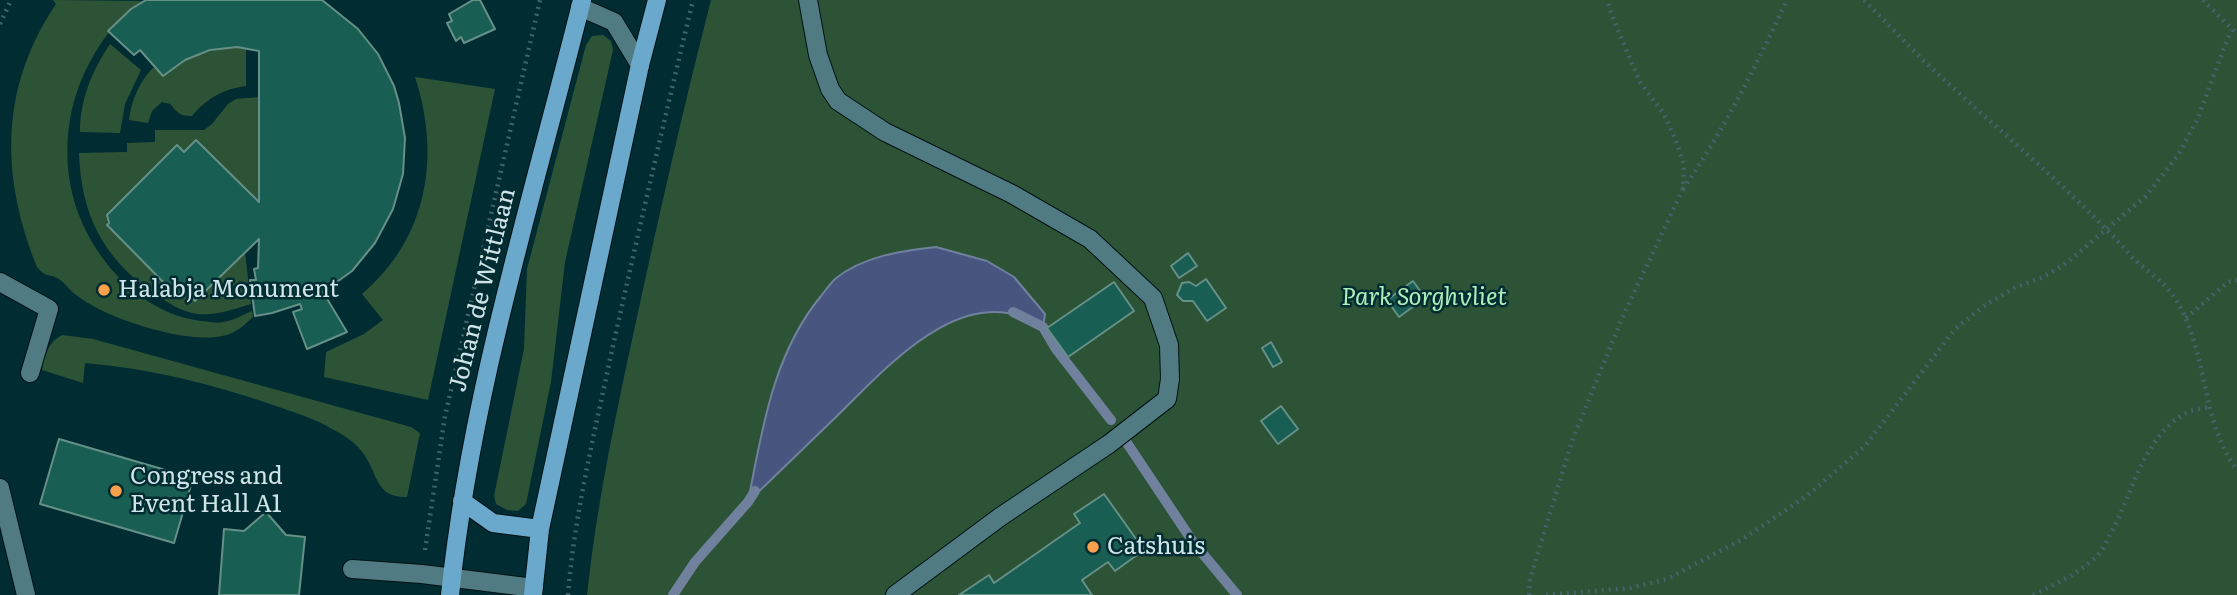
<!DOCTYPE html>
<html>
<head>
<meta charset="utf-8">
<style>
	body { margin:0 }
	canvas { display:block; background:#002c32 }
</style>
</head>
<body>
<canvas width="2237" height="595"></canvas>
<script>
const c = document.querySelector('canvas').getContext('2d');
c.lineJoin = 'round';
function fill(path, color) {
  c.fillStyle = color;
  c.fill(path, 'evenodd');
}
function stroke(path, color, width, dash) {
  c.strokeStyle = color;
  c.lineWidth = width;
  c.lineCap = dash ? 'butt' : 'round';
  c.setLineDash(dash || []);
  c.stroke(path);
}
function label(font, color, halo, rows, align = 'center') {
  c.font = font + ' Literata,serif';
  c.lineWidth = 5;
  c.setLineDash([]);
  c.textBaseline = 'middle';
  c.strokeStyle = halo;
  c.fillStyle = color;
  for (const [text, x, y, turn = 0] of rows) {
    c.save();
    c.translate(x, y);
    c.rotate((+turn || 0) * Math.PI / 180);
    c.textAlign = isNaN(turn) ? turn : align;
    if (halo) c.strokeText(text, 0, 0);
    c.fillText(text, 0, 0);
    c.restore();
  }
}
fill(new Path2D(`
	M53 0 143 1C119 17 105 35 91 60 70 98 63 140 70 183 81 247 135 313 201 321 208 321 216 324 222 322 232 321 243 315 252 311L253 317C243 326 235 334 222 336 184 344 104 318 75 294 69 290 65 283 59 279 50 273 47 279 37 267 0 175 0 87 56 4Z
	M711 0H2237V595H587C597 501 617 409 637 317 660 211 684 105 711 0Z
	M603 35 611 41 613 50 565 262 551 382 526 504 518 511 507 510 496 504 494 496 524 349 527 269 586 45 592 36Z
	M110 44 141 70 125 104 120 133 80 132C80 99 92 71 110 44Z
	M223 47 246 48V86C223 89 207 98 192 116 179 116 178 113 170 104L162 102 152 111 148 123 129 120C131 101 140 80 154 67L163 76 185 60Z
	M415 77 495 89 428 400 324 377 326 352 364 334 383 320 362 294C428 238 441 157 415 77Z
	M260 97 259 202 196 140 184 152 177 145 107 215V225L176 295 183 289 194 301 245 252 251 304C234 309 216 316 198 314 181 312 169 303 155 294 103 259 81 214 79 153L127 152V143L155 142V130H204L212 124 228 104 236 99Z
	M62 335 93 339 411 427 420 433 407 497C376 498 378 475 365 456 358 444 344 435 332 429 314 418 293 412 273 405 212 384 148 368 85 363L83 383 42 370C45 354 48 343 62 335Z`), '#2d5336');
const water = new Path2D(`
	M936 247 987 261 1014 277 1045 314 1043 327C965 276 887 367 837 416 807 445 778 473 748 502 762 430 773 354 821 296 825 291 830 284 835 279 863 256 901 251 936 247Z`);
fill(water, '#48567f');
stroke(water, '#70819e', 2);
stroke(new Path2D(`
	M1013 312 1043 327 1056 349 1111 420
	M1127 443 1193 542 1237 595
	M673 595 695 562 748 502 755 491`), '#70819e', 10);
const building = new Path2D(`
	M146 0H322L358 29 378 54 394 86 399 103 405 138 403 174 393 209 375 243 352 271 323 292 347 332 307 349 293 312 302 309 300 304 272 313 255 316 250 280H256L254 269 258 268 259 239 195 301 183 289 177 296 107 225 109 223 107 215 177 145 184 152 196 140 259 202V51L237 47 210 50 185 60 163 76 140 50 134 55 108 31 131 9Z
	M473 0H480L495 29 464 43 461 37 456 41 447 23 452 21 449 14Z
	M1188 253 1197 266 1179 278 1171 266Z
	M1206 279 1226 308 1207 321 1193 301H1183L1177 295 1182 283 1189 282 1196 286Z
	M1413 281 1425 298 1399 317 1387 300Z
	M1114 282 1134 311 1068 357 1047 328Z
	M1271 342 1282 362 1273 367 1262 348Z
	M1281 406 1298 429 1278 444 1261 421Z
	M59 439 193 478 174 543 40 504Z
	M1104 494 1144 550 1115 571 1108 562 1082 580 1092 595H959L989 575 994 583 1080 523 1074 514Z
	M266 512 286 535 305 537 299 595H219L224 529 244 531Z`);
fill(building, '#185e52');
stroke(building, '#669087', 2);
const minor = new Path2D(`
	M808 0 818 55 830 89 838 101 885 132 1012 194 1090 239 1153 298 1169 345 1170 379 1167 399 1109 444 1000 517 895 595
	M580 7 614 22 640 65
	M0 282 49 309 30 373
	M0 488 26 595
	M352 569 422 574 534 588`);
const major = new Path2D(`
	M462 501 493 523 540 529
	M450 595C471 392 533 197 582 0
	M533 595 540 529 640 65 657 0`);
stroke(minor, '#001215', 20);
stroke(major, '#001215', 20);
stroke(new Path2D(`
	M1864 0C1889 25 1913 51 1939 75 2004 135 2073 191 2132 257 2145 270 2165 282 2174 297 2209 349 2199 419 2237 470
	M2203 0 2237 34
	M0 24 11 0
	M1683 189C1725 129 1756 65 1787 0
	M2186 318 2228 282 2237 280
	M425 550 445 416 540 0
	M568 595C574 518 593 440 609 364 636 242 664 121 693 0
	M1529 595 1530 579 1572 441 1623 316 1683 189 1684 165 1675 138 1664 114 1640 82 1612 16 1607 0
	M1546 595 1630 588 1667 579 1741 540 1808 495 1865 446 1955 329 1984 306 2014 288 2041 278 2064 265 2146 196 2178 155 2197 120 2231 30
	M2033 595C2056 584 2078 574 2097 556 2103 550 2107 540 2111 533 2133 493 2143 435 2188 412 2193 409 2202 409 2209 407`), '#3f646a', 4.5, [2, 5]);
stroke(minor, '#517b83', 18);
stroke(major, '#6aa9cb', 18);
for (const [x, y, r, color] of [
	[104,290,7,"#f9a04d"],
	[116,491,7,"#f9a04d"],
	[1093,547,7,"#f9a04d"]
]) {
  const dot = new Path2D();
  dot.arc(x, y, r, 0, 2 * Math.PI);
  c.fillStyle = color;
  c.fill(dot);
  stroke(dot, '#002c32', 2.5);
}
label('24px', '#cee4e8', '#002c32', [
	["Halabja Monument",118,290],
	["Congress and",130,477],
	["Event Hall A1",130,505],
	["Catshuis",1107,547]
], 'left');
label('24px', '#cee4e8', '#002c32', [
	["Johan de Wittlaan",483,290,-76]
]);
label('italic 24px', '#acefb9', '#002c32', [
	["Park Sorghvliet",1424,298]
]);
</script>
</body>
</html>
